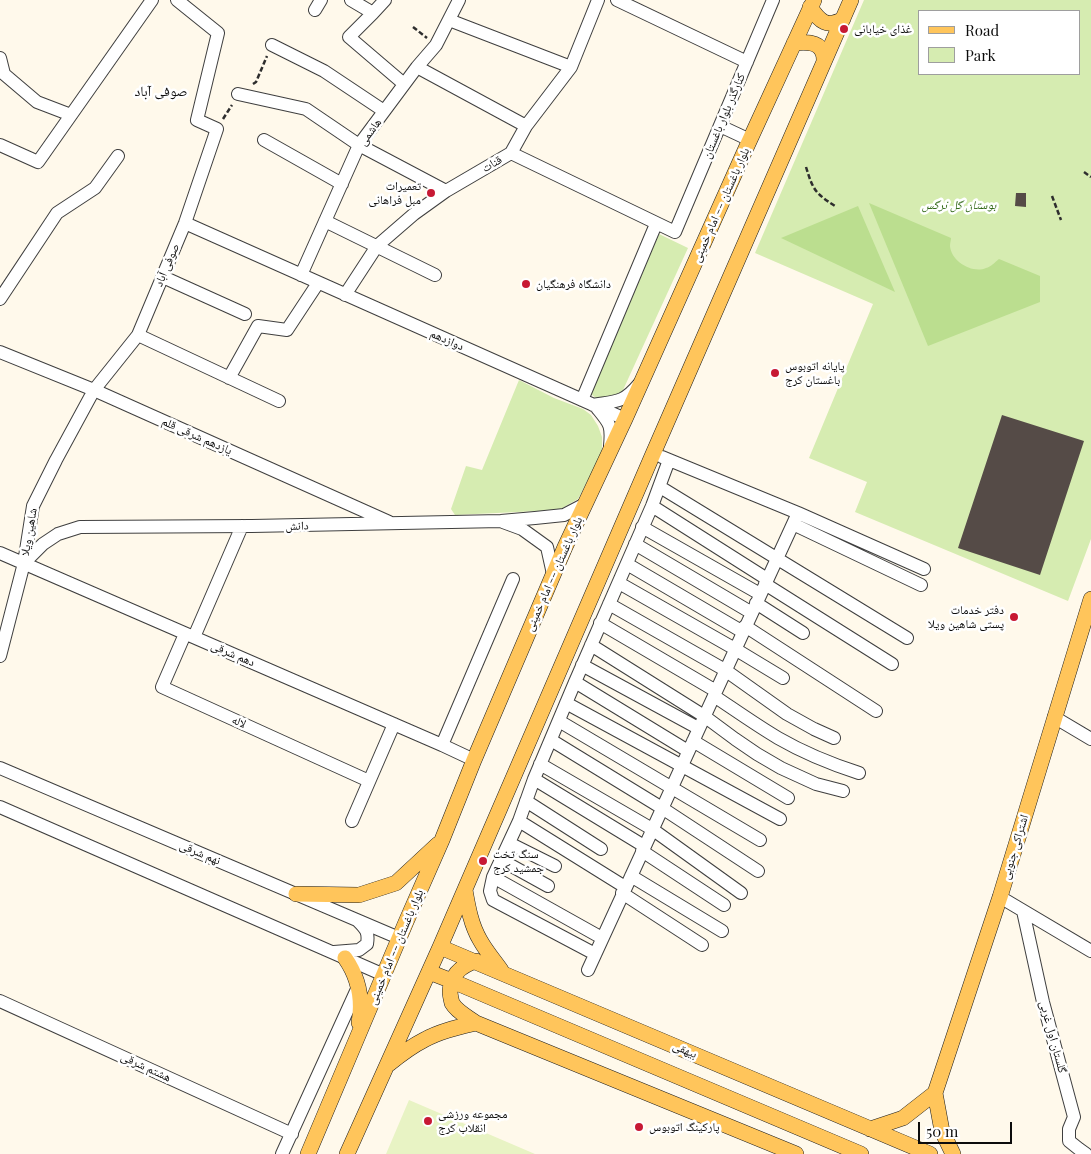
<!DOCTYPE html>
<html>
<head>
<meta charset="utf-8">
<style>
	body { margin:0 }
	#map { position:relative; width:1091px; height:1154px; overflow:hidden; background:#fff9eb; font-family:"Playfair Display",serif }
	canvas { display:block }
	.legend { position:absolute; left:918px; top:10px; width:162px; height:65px; box-sizing:border-box; background:#fff; border:1px solid #9e9e9e; margin:0; padding:6px 9px; list-style:none; font-size:15px; color:#0c0c0c }
	.legend li { display:flex; align-items:center; gap:10px; height:25px }
	.legend b { width:25px; border:1px solid #9e9e9e }
	.scale { position:absolute; left:918px; top:1122px; width:94px; height:22px; box-sizing:border-box; border:2px solid #0c0c0c; border-top:0; padding-left:6px; font-size:15px; line-height:18px; white-space:nowrap; color:#0c0c0c; -webkit-text-stroke:4px #fff; paint-order:stroke }
</style>
</head>
<body>
<div id="map">
<canvas width="1091" height="1154"></canvas>
<ul class="legend">
<li><b style="height:6px;background:#ffc55b"></b>Road</li>
<li><b style="height:14px;background:#d6ecb1"></b>Park</li>
</ul>
<div class="scale">50 m</div>
</div>
<script>
const c = document.querySelector('canvas').getContext('2d');
c.lineJoin = 'round';
function fill(path, color) {
  c.fillStyle = color;
  c.fill(path, 'evenodd');
}
function stroke(path, color, width, dash) {
  c.strokeStyle = color;
  c.lineWidth = width;
  c.lineCap = dash ? 'butt' : 'round';
  c.setLineDash(dash || []);
  c.stroke(path);
}
function label(font, color, halo, rows, align = 'center') {
  c.font = font + ' "Playfair Display","Noto Naskh Arabic",serif';
  c.lineWidth = 5;
  c.setLineDash([]);
  c.textBaseline = 'middle';
  c.strokeStyle = halo;
  c.fillStyle = color;
  for (const [text, x, y, turn = 0] of rows) {
    c.save();
    c.translate(x, y);
    c.rotate((+turn || 0) * Math.PI / 180);
    c.textAlign = isNaN(turn) ? turn : align;
    if (halo) c.strokeText(text, 0, 0);
    c.fillText(text, 0, 0);
    c.restore();
  }
}
fill(new Path2D(`
	M864 0H1091V539L1068 601 855 512 867 482 809 458 873 304 755 253ZM920 11H1080V74H920Z
	M659 234 688 248 618 401 597 399 591 394Z
	M519 380 554 398 583 409 591 415 598 426 602 437V453L578 499 559 510 455 515 451 509 466 466 482 470Z`), '#d6ecb1');
fill(new Path2D(`
	M869 203 951 238C951 240 950 243 950 246 951 261 972 274 986 268 991 267 995 262 999 259L1040 276V302L928 346Z
	M858 206 895 292 781 238Z`), '#bbde8f');
fill(new Path2D(`
	M409 1100 535 1154H386Z`), '#e8f3c4');
fill(new Path2D(`
	M1016 193H1026V207L1015 206Z
	M1002 415 1084 441 1040 575 958 548Z`), '#554b47');
const minor = new Path2D(`
	M351 0 373 13
	M385 0 373 13 349 37 404 84
	M617 0 747 62
	M315 10 321 0
	M449 20 571 67
	M272 45 324 71 384 111
	M0 58 4 74 37 102 71 115
	M417 67 526 126
	M238 94 306 109 359 145 446 191
	M720 126 750 140
	M264 140 342 184
	M0 145 38 162 152 0
	M511 153 675 232 773 0
	M325 221 435 275
	M185 223 625 419
	M301 275 359 145 417 67 436 45 459 0
	M163 277 245 314
	M345 295 377 246 414 214 446 191 511 153 526 126 571 67 598 0
	M0 299 57 213 95 188 118 156
	M138 335 279 401
	M0 352 94 390 389 522
	M229 378 258 326 287 330 318 283
	M582 400 656 224
	M593 405C617 401 623 403 639 384
	M597 408C610 424 612 425 610 446
	M662 457 798 513 924 569
	M660 487 907 638
	M652 506 767 579
	M503 522 522 529 547 547 553 574
	M793 524 921 585
	M642 527 760 594
	M635 544 752 613
	M0 553 442 745
	M24 563 43 544 58 534 80 527 252 526 501 521 535 518 564 515 585 504
	M627 564 743 632
	M619 583 735 649 783 678
	M765 584 892 664
	M756 603 803 633
	M609 604 725 670 787 714 814 729 834 738
	M600 623 716 691
	M745 626 876 711
	M185 634 162 687 369 781
	M194 637 242 526
	M591 645 704 716 735 739 757 754 781 768 816 784 843 791
	M0 656 24 563 33 506 56 460 94 390 138 335 185 223 217 129 197 120 218 33 177 0
	M582 665 698 728
	M575 682 688 751
	M714 696C735 710 756 725 778 738 804 753 831 764 859 773
	M566 703 780 819
	M1054 717 1091 739
	M559 721 760 840
	M551 740 662 808 758 871
	M693 741 788 798
	M474 760 442 745 513 579
	M540 764 652 829 741 893
	M0 768 399 938
	M534 779 644 846
	M526 801 601 849
	M0 807 384 975
	M352 821 394 724
	M519 821 625 887
	M509 843 555 866
	M642 851 724 905
	M501 860 548 886
	M631 876 722 931
	M493 877 602 938
	M622 893 702 945
	M1000 897 1091 951
	M1023 911 1043 1002 1074 1117 1069 1129V1141L1079 1149 1086 1154
	M334 952 359 950 367 944C369 932 366 929 358 921
	M595 954 493 900 490 891 493 877 519 821 534 779 575 682 652 506 669 460
	M588 970 798 513
	M0 1001 292 1134
	M282 1154 358 987`);
const major = new Path2D(`
	M810 7C820 22 827 28 843 19
	M794 43C804 42 818 41 822 51 824 54 824 57 824 60
	M465 890C468 907 471 925 480 940 486 951 494 960 501 970
	M296 894 359 895 396 883 438 844
	M440 947 930 1154
	M345 958C359 978 363 999 359 1023
	M476 961C461 966 451 974 450 991 450 995 451 999 452 1003 457 1012 468 1017 476 1023L796 1154
	M429 972 452 981 861 1154
	M389 1064C400 1055 412 1046 424 1040 440 1031 459 1027 476 1023
	M870 1129 903 1118 935 1093
	M308 1154 406 922 442 840 474 760 565 547 625 419 747 146 814 0
	M347 1154 440 947 653 454 851 0
	M953 1154 942 1131 935 1093 1000 897 1091 599`);
stroke(minor, '#3f3f3f', 14);
stroke(major, '#1d1d1d', 16);
stroke(new Path2D(`
	M413 27 427 38
	M253 84 256 82 267 56
	M223 119 232 105
	M806 167C813 190 815 193 835 206
	M1084 172 1091 177
	M1052 196 1061 220`), '#2e2e2e', 2.5, [5, 2.5]);
stroke(minor, '#fff', 12);
stroke(major, '#ffc55b', 15);
for (const [x, y, r, color] of [
	[844,29,5,"#c71934"],
	[431,193,5,"#c71934"],
	[526,284,5,"#c71934"],
	[775,373,5,"#c71934"],
	[1014,617,5,"#c71934"],
	[483,861,5,"#c71934"],
	[428,1121,5,"#c71934"],
	[639,1127,5,"#c71934"]
]) {
  const dot = new Path2D();
  dot.arc(x, y, r, 0, 2 * Math.PI);
  c.fillStyle = color;
  c.fill(dot);
  stroke(dot, '#fff', 2);
}
label('12px', '#0c0c0c', '#fff', [
	["غذای خیابانی",854,29],
	["تعمیرات",421,186,"right"],
	["مبل فراهانی",421,200,"right"],
	["دانشگاه فرهنگیان",536,284],
	["پایانه اتوبوس",785,366],
	["باغستان کرج",785,380],
	["دفتر خدمات",1004,610,"right"],
	["پستی شاهین ویلا",1004,624,"right"],
	["سنگ تخت",493,854],
	["جمشید کرج",493,868],
	["مجموعه ورزشی",438,1114],
	["انقلاب کرج",438,1128],
	["پارکینگ اتوبوس",649,1127]
], 'left');
label('12px', '#0c0c0c', '#fff', [
	["کنارگذر بلوار باغستان",724,116,-67],
	["هاشمی",370,132,-54],
	["قنات",492,164,-30],
	["بلوار باغستان -- امام خمینی",721,205,-66],
	["صوفی آباد",167,265,-67],
	["دوازدهم",447,340,24],
	["یازدهم شرقی قلم",197,436,24],
	["دانش",297,526,-1],
	["شاهین ویلا",29,532,-80],
	["بلوار باغستان -- امام خمینی",554,574,-66],
	["دهم شرقی",233,654,23],
	["لاله",239,722,24],
	["اشتراکی جنوبی",1015,847,-73],
	["نهم شرقی",200,853,23],
	["بلوار باغستان -- امام خمینی",396,947,-67],
	["گلستان اول غربی",1053,1037,75],
	["بیهقی",685,1050,23],
	["هشتم شرقی",146,1067,25]
]);
label('italic 12px', '#316817', '#fff', [
	["بوستان گل نرگس",959,205]
]);
label('14px', '#0c0c0c', '#fff', [
	["صوفی آباد",161,92]
]);
</script>
</body>
</html>
